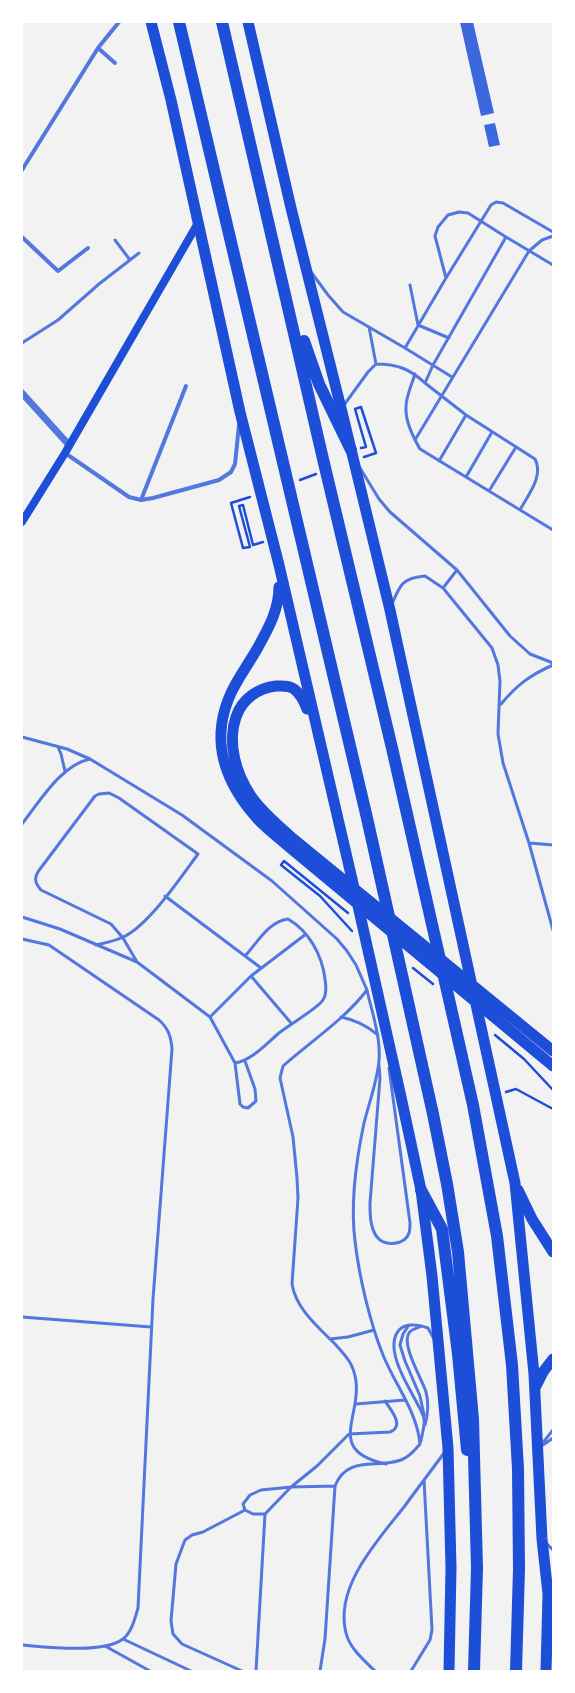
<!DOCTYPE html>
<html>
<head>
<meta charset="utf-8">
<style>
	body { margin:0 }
	#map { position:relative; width:575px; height:1693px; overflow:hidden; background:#f2f2f2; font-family:"Libre Baskerville",serif }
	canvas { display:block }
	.frame { position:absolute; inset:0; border:23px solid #fff; pointer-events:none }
</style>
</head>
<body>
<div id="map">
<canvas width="575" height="1693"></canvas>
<div class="frame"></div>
</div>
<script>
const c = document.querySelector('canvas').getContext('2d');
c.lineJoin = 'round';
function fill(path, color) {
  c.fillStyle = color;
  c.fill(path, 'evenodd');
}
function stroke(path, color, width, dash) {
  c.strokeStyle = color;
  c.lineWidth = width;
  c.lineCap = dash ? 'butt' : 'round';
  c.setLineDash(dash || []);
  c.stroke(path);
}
fill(new Path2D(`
	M460 22H473L494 113 481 116Z
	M495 123 500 145 489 147 484 125Z`), '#3d67dc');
stroke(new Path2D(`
	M361 448 366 447 355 409 361 407 376 453 364 457
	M300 480 316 474
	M250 497 231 503 243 548 250 547 239 506 243 505 253 545 263 542
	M348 913 284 861 281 865 320 896 352 931
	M413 968 433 984
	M495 1035 524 1059 553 1090
	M506 1092 516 1089 553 1109`), '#1d4ed8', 2.5);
stroke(new Path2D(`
	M506 237 553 265
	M115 240 130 260
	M311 272 328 295 343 312 405 348 446 278 435 236 438 227 448 215 459 212 468 213 506 237 433 365 425 383C410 369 397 364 376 364L368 372 344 405
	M446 278 491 205 496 202 503 203 553 232
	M410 285 418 325 449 338
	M369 327 376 364
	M22 343 58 320 99 284 139 253
	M405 348 452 377
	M415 374C412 384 406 396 406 407 405 421 413 437 420 449L553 530
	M425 383 466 415 535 459C544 476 528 495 520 510
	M415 440 529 251 542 240 553 236
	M439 461 466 415
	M360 468 379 499 390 512 457 570 510 636 530 654 553 663
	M466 477 492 432
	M489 491 516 447
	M443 588 457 570
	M392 604C400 585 402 578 425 576L443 588 492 648 498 665 500 681 498 734 503 763 529 843 553 930
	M501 704C517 685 530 675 553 665
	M22 737 67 749 90 759 182 815 272 881 337 939 347 951 356 965 367 990
	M58 747 61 754 65 771
	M22 824C40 801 61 765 90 759
	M529 843 553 845
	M165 896 261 968
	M22 917 60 929 137 962 210 1017 235 1063 240 1104 243 1107 248 1108 256 1101 255 1089 245 1061
	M22 939 49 945 159 1020C168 1028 171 1036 172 1049L153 1299 138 1608C135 1618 132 1632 123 1639 103 1654 46 1647 22 1645
	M96 945C105 943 115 941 123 937 148 926 181 877 198 854L119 798 109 793 99 794 95 796 40 869C34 877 34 882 41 890L111 924 123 938 137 962
	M251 976 291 1023
	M210 1017 251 976 306 934
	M341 1017C356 1020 366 1025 378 1035
	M235 1063C252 1060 266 1044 279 1033 289 1025 318 1008 323 1000 327 994 326 985 325 979 322 955 309 931 288 919 269 921 257 943 245 956
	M379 1065 380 1078 370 1203C370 1214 370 1228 377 1237 385 1247 405 1245 409 1233 410 1230 410 1226 410 1223L389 1068
	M22 1317 151 1327
	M409 1325 403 1334 400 1345 405 1361 420 1396 424 1415
	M422 1326C418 1328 411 1329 409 1333 401 1345 422 1379 426 1392 429 1403 428 1414 425 1425
	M330 1339 348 1337 374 1330
	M356 1404 405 1400
	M349 1434 390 1432C405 1426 391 1410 385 1401
	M421 1441C422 1434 425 1426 424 1419 423 1414 420 1409 418 1405 409 1387 383 1349 399 1330 407 1322 419 1325 428 1328L434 1339
	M541 1445 553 1430
	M543 1445 553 1438
	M335 1486 291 1487 261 1490 250 1495 243 1504 245 1510 253 1514H265L291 1487 317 1466 349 1434
	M546 1543 553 1550
	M123 1639 191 1671
	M105 1646 150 1671
	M242 1671 182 1644 173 1634 171 1621 176 1564 185 1540 192 1535 203 1532 245 1510
	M256 1671 265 1514
	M320 1671 325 1639 335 1486C347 1455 376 1469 401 1460 409 1457 414 1451 420 1444 417 1411 395 1385 383 1355 370 1323 359 1276 355 1241 350 1202 356 1161 364 1123 369 1103 377 1082 379 1061 381 1037 372 1013 367 990 344 1020 311 1041 283 1066L280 1078 293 1137 297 1178 298 1198 292 1284C296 1309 318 1327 335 1344 342 1352 350 1359 353 1369 369 1411 320 1450 386 1464
	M375 1671C364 1660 350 1649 346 1633 334 1587 378 1540 404 1507 417 1489 431 1471 444 1453
	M411 1671 430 1640 432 1630 424 1480`), '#5277de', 3);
stroke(new Path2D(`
	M98 48 115 63
	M22 170 98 48 119 22
	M22 237 58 271 88 248
	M65 453 129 497 141 500 153 498 219 480 231 472 235 464 239 425
	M141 500 186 386`), '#5277de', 4);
stroke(new Path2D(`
	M22 393 69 445`), '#5277de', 7);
stroke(new Path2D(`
	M22 522 65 453 198 223`), '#1d4ed8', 8);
stroke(new Path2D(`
	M151 22 171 100 240 412 279 565 352 879 401 1097 421 1190 432 1276 448 1448 451 1568 449 1671
	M248 22 291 208 341 408 390 610 515 1183 534 1374 542 1539 548 1594 546 1671
	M279 587C279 610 268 629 257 649 249 663 238 678 231 693 210 739 223 779 255 816 264 827 277 836 288 846L553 1066
	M307 709C304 701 301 694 294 689 289 685 282 686 276 686 258 688 242 699 236 717 227 743 236 774 251 796 261 811 277 824 291 837L553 1051
	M518 1190 532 1219 553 1252
	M536 1386 543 1372 553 1359`), '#1d4ed8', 11);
stroke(new Path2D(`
	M179 22 367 818 433 1114 447 1184 458 1252 473 1419 477 1568 474 1671
	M222 22 323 459 392 748 473 1105 497 1236 512 1365 518 1469 519 1569 516 1671
	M304 341 319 384 351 450
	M421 1190 442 1229 458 1354 467 1450`), '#1d4ed8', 12);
</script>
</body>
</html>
